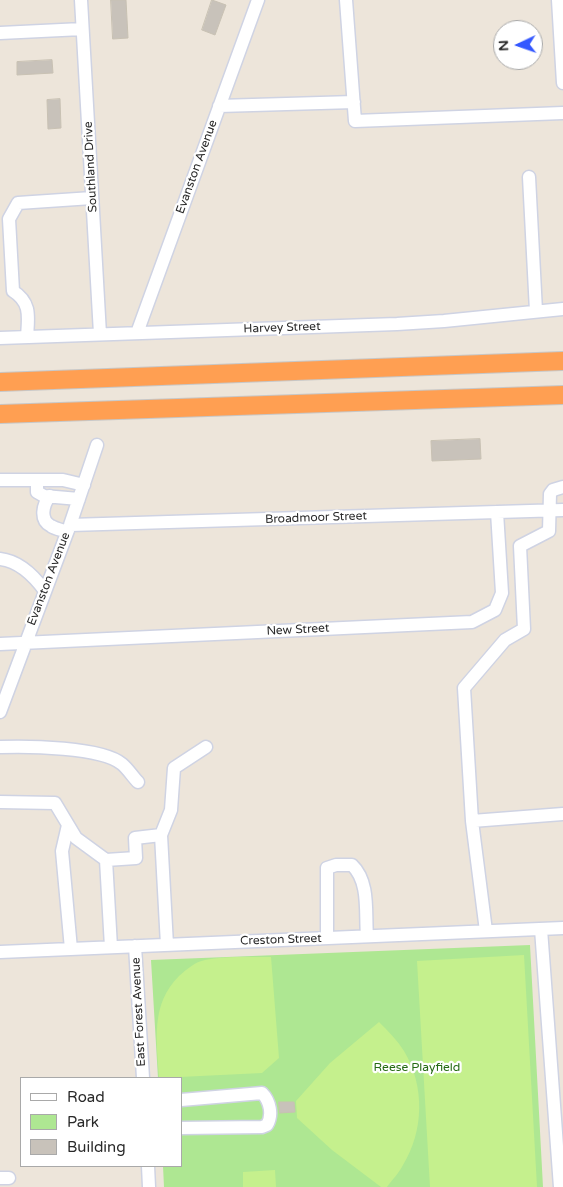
<!DOCTYPE html>
<html>
<head>
<meta charset="utf-8">
<style>
	body { margin:0 }
	#map { position:relative; width:563px; height:1187px; overflow:hidden; background:#ede5da; font-family:"Varela Round",sans-serif }
	canvas { display:block }
	.legend { position:absolute; left:20px; top:1077px; width:162px; height:90px; box-sizing:border-box; background:#fff; border:1px solid #a9a9a9; margin:0; padding:6px 9px; list-style:none; font-size:15px; color:#292929 }
	.legend li { display:flex; align-items:center; gap:10px; height:25px }
	.legend b { width:25px; border:1px solid #a9a9a9 }
	.north { position:absolute; left:493px; top:20px; width:50px; height:50px; box-sizing:border-box; background:#fff; border:1px solid #a9a9a9; border-radius:50%; rotate:267deg; font-size:14px; font-weight:700; line-height:20px; text-align:center; color:#292929 }
	.north::after { content:''; display:block; margin:auto; width:18px; height:22px; background:#3458ff; clip-path:polygon(50% 0,100% 100%,50% 72%,0 100%) }
</style>
</head>
<body>
<div id="map">
<canvas width="563" height="1187"></canvas>
<ul class="legend">
<li><b style="height:6px;background:#fff"></b>Road</li>
<li><b style="height:14px;background:#aee792"></b>Park</li>
<li><b style="height:14px;background:#c8c2ba"></b>Building</li>
</ul>
<div class="north">N</div>
</div>
<script>
const c = document.querySelector('canvas').getContext('2d');
c.lineJoin = 'round';
function fill(path, color) {
  c.fillStyle = color;
  c.fill(path, 'evenodd');
}
function stroke(path, color, width, dash) {
  c.strokeStyle = color;
  c.lineWidth = width;
  c.lineCap = dash ? 'butt' : 'round';
  c.setLineDash(dash || []);
  c.stroke(path);
}
function label(font, color, halo, rows, align = 'center') {
  c.font = font + ' "Varela Round",sans-serif';
  c.lineWidth = 4.5;
  c.setLineDash([]);
  c.textBaseline = 'middle';
  c.strokeStyle = halo;
  c.fillStyle = color;
  for (const [text, x, y, turn = 0] of rows) {
    c.save();
    c.translate(x, y);
    c.rotate((+turn || 0) * Math.PI / 180);
    c.textAlign = isNaN(turn) ? turn : align;
    if (halo) c.strokeText(text, 0, 0);
    c.fillText(text, 0, 0);
    c.restore();
  }
}
fill(new Path2D(`
	M530 945 543 1187H164L163 1166H181V1078H158L151 960Z`), '#aee792');
fill(new Path2D(`
	M524 955 537 1187H430L417 961Z
	M271 957 279 1058 262 1073 159 1078C157 1041 150 1005 179 976 187 969 195 962 205 960 221 956 253 957 271 957Z
	M379 1022C388 1031 397 1040 404 1051 425 1086 424 1131 403 1165 399 1173 392 1180 387 1187H381L332 1150 297 1118 296 1101 330 1063Z
	M275 1170 276 1187H243V1172Z`), '#c5f08d');
const building = new Path2D(`
	M111 0H126L128 38 113 39Z
	M212 0 226 5 215 35 202 30Z
	M52 60 53 73 17 75V62Z
	M60 99 61 128 48 129 47 100Z
	M480 439 481 459 432 461 431 441Z
	M279 1102H294L295 1112 280 1113Z`);
fill(building, '#c8c2ba');
stroke(building, '#c8c1b3', 1);
const minor = new Path2D(`
	M81 0 100 334
	M346 0 355 121 563 113
	M558 0 563 83
	M0 33 82 29
	M219 106 354 102
	M529 177 536 311
	M137 333 258 0
	M27 337C28 318 32 303 13 291L9 219 18 203 92 198
	M0 338 397 324 444 321 563 309
	M0 480H63L84 485
	M37 480V492L44 496 79 499
	M50 496C43 504 39 520 51 526 56 529 62 530 67 532
	M70 525 563 510
	M0 559C19 561 34 576 45 591
	M0 644 472 622 495 610 502 593 497 512
	M0 712 70 525 97 445
	M0 747C27 746 102 747 122 764 128 769 133 777 138 782
	M0 802 55 803 76 838 106 860
	M472 821 563 814
	M68 825 62 851 71 949
	M161 835 171 810 174 768 206 747
	M541 929 560 1187
	M486 931 472 821 464 688 505 640 524 629 520 546 549 531 550 494 553 490 563 487
	M327 938V868L336 865H352C370 882 365 913 367 936
	M135 946 143 1078
	M111 947 106 860 136 858 135 838 161 835 167 945
	M0 952 563 928
	M181 1100 262 1093C270 1101 273 1115 267 1125L262 1127 181 1128
	M148 1166 149 1187
	M0 1178H9`);
const highway = new Path2D(`
	M0 382 563 361
	M0 414 563 395`);
stroke(minor, '#cfd3e3', 15);
stroke(highway, '#c7c7c7', 20);
stroke(minor, '#fff', 12);
stroke(highway, '#ff9f52', 18);
label('12px', '#292929', '#fff', [
	["Southland Drive",91,167,-93],
	["Evanston Avenue",197,167,-70],
	["Harvey Street",282,328,-2],
	["Broadmoor Street",316,518,-2],
	["Evanston Avenue",49,579,-69],
	["New Street",298,630,-3],
	["Creston Street",281,940,-2],
	["East Forest Avenue",139,1012,-93]
]);
label('12px', '#266b15', '#fff', [
	["Reese Playfield",417,1068]
]);
</script>
</body>
</html>
